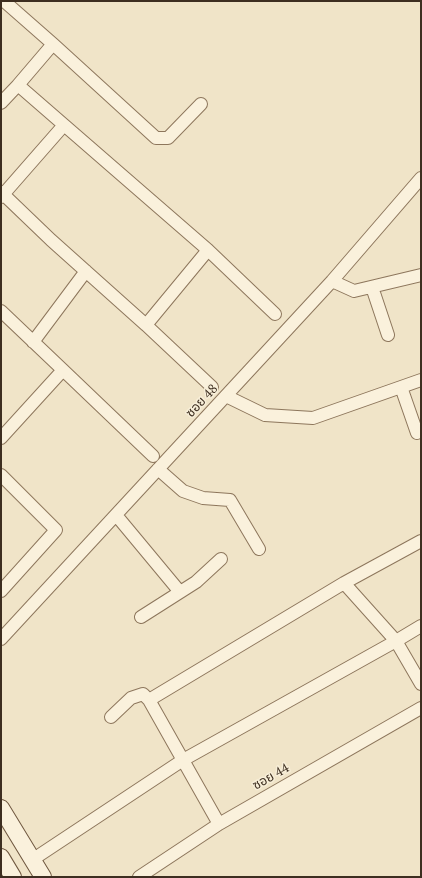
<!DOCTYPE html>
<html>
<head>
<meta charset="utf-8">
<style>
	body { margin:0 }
	#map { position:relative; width:422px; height:878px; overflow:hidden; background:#f0e4c8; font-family:"PT Serif",serif }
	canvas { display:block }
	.frame { position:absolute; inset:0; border:2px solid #3d2e20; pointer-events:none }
</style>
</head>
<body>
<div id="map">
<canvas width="422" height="878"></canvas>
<div class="frame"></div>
</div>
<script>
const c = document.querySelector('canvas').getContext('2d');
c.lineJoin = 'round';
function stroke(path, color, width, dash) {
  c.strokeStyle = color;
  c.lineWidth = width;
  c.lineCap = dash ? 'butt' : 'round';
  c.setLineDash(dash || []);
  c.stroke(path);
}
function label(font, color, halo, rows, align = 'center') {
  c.font = font + ' "PT Serif","Noto Sans Thai",serif';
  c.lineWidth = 3;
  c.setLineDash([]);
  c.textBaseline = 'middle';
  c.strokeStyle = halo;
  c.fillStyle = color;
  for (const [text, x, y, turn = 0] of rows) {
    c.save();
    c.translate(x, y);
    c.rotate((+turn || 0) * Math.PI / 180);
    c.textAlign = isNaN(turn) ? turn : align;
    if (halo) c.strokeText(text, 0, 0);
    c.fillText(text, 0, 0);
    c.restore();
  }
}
const street = new Path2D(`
	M4 1 53 44 156 138H168L201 104
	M53 44 18 85 208 250 275 314
	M1 103 18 85
	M1 192 51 240 146 325 212 387
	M1 197 64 125
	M332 281 354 291 421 275
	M372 287 388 335
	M1 311 63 370
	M146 325 208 250
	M33 342 86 271
	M401 387 417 433
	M226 396 265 415 313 418 421 380
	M1 438 63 370 153 456
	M158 469 183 491 203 498 230 500 259 549
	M1 475 56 530 1 591
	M116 515 180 592
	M344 583 396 641 421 684
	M141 617 196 582 221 559
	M1 639 332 281 421 178
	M111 717 131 698 143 694 149 700
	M219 824 149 700 344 583 421 541
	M32 860 183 760 396 641 421 626
	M139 877 219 824 421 708`);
const secondary = new Path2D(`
	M1 808 43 877
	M1 857 13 877`);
stroke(street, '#8d765c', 14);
stroke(secondary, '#6f573f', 18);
stroke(street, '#faf1dc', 12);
stroke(secondary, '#faf1dc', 16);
label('13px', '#3d2e20', '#f7eed8', [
	["ซอย 48",202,401,-47],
	["ซอย 44",271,777,-30]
]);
</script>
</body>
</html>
